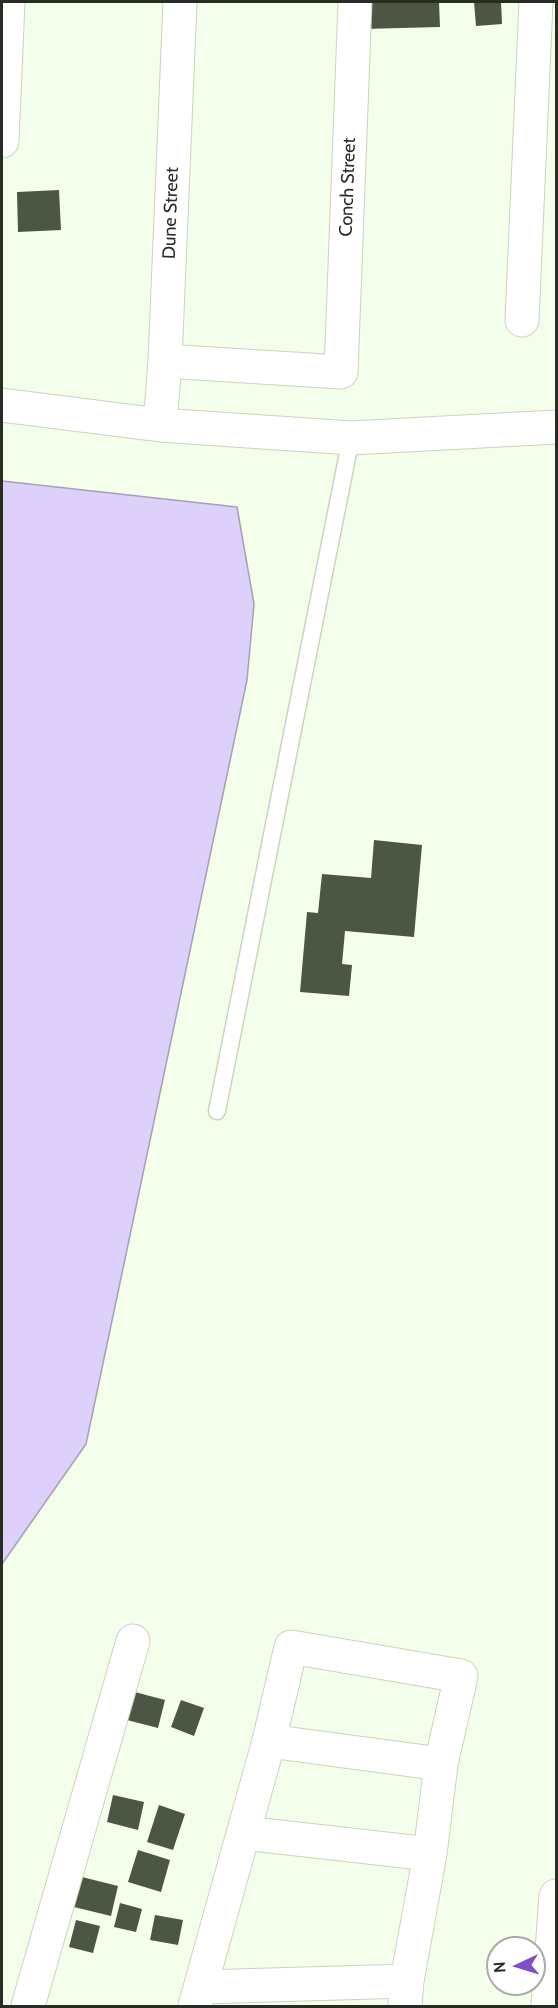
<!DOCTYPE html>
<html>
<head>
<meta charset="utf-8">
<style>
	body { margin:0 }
	#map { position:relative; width:558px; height:2008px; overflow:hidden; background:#f4ffeb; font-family:Cabin,sans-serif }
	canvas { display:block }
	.frame { position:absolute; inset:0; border:3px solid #282d24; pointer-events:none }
	.north { position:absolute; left:486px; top:1936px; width:60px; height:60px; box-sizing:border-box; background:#fff; border:2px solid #a9aba7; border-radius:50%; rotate:266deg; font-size:16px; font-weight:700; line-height:24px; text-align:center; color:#282d24 }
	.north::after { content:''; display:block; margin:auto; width:21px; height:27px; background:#804ec6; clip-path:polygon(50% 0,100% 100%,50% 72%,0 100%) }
</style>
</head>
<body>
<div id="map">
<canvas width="558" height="2008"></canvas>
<div class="frame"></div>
<div class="north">N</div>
</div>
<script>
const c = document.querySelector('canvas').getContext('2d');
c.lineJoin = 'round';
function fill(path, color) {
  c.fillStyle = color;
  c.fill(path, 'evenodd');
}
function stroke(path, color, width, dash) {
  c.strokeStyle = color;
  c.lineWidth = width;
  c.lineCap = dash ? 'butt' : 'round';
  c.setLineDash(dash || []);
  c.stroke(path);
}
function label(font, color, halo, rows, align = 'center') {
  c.font = font + ' Cabin,sans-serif';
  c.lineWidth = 6;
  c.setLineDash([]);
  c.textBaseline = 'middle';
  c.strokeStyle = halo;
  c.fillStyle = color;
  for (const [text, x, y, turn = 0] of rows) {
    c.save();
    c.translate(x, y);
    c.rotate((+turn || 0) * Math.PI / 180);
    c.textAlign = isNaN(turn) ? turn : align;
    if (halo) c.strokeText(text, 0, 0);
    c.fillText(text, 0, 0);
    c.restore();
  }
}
const water = new Path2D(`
	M2 481 237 507 254 604 247 680 86 1444 2 1564Z`);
fill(water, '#ddd0fb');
stroke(water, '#a79fba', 1.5);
fill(new Path2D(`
	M362 2H439L440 27 363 29Z
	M474 2H501L502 24 476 26Z
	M59 190 61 230 18 232 17 192Z
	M374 840 422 845 414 937 345 931 342 964 352 965 349 996 300 992 307 912 318 913 322 874 371 878Z
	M131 1691 165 1700 158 1728 123 1719Z
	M181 1700 204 1708 194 1736 171 1727Z
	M113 1795 144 1802 138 1830 107 1822Z
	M159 1805 185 1814 173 1850 147 1842Z
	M138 1850 170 1860 161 1892 128 1882Z
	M82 1877 118 1886 111 1916 74 1907Z
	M120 1903 142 1909 136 1932 114 1927Z
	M155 1915 183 1920 178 1945 150 1940Z
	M76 1920 100 1926 93 1953 69 1947Z`), '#4c5642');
const service = new Path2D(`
	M217 1111 351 438`);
const minor = new Path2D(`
	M2 141 8 2
	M522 320 536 2
	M165 361 341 372 355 2
	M2 405 160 425 351 438 556 427
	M160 425 165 361 180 2
	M269 1741 441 1764
	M244 1833 430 1854
	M202 1987 407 1981
	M28 2006 133 1641
	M195 2006 269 1741 291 1647 461 1676 441 1764 430 1854 407 1981 405 2006
	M548 2006 556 1896`);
stroke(service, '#c8d5bd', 19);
stroke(minor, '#c8d5bd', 35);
stroke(service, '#fff', 16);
stroke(minor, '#fff', 33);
label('18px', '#282d24', '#fff', [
	["Conch Street",348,187,-88],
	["Dune Street",171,213,-88]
]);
</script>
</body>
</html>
